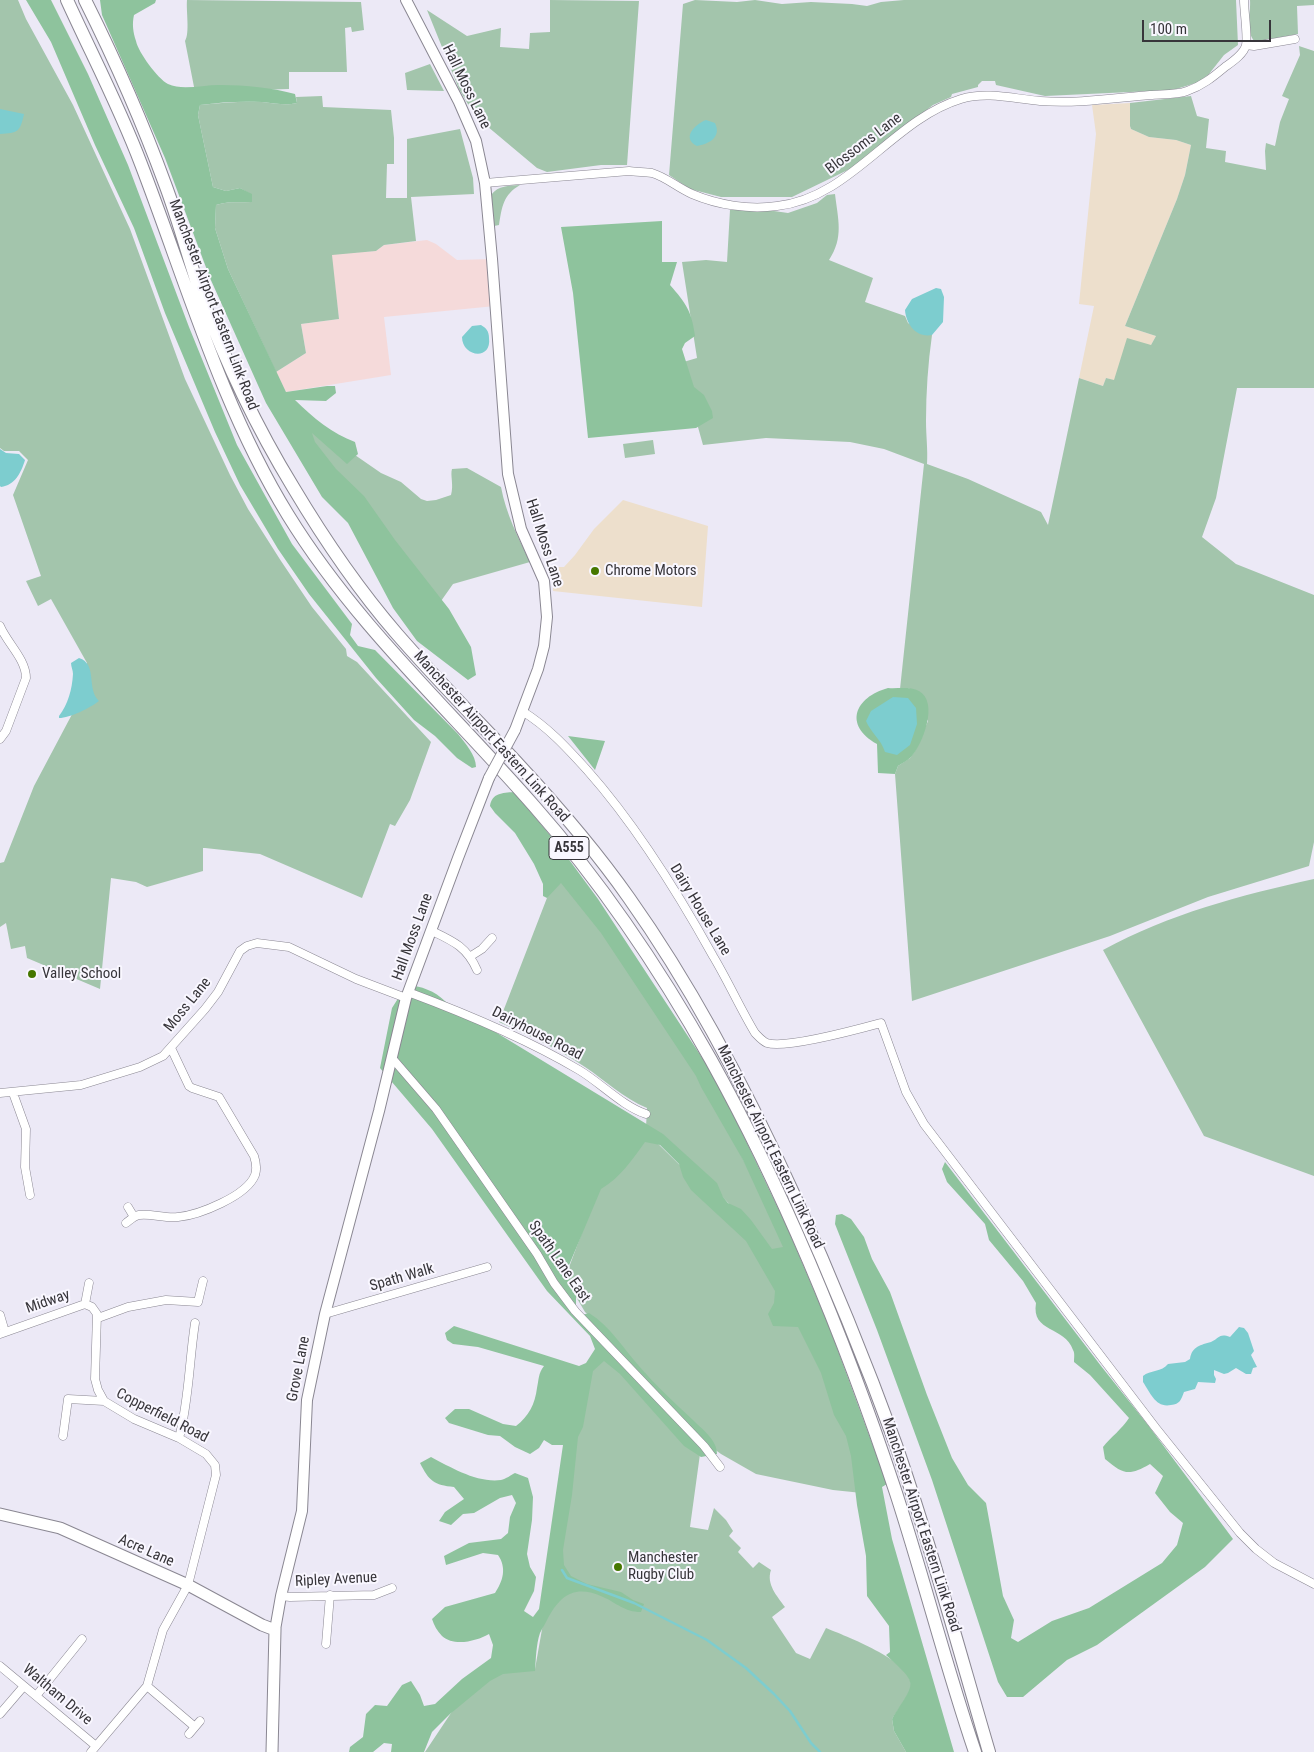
<!DOCTYPE html>
<html>
<head>
<meta charset="utf-8">
<style>
	body { margin:0 }
	#map { position:relative; width:1314px; height:1752px; overflow:hidden; background:#ece9f6; font-family:"Roboto Condensed",sans-serif }
	canvas { display:block }
	.scale { position:absolute; left:1142px; top:20px; width:129px; height:22px; box-sizing:border-box; border:2px solid #37353a; border-top:0; padding-left:6px; font-size:15px; line-height:18px; white-space:nowrap; color:#37353a; -webkit-text-stroke:4px #f9f7ff; paint-order:stroke }
</style>
</head>
<body>
<div id="map">
<canvas width="1314" height="1752"></canvas>
<div class="scale">100 m</div>
</div>
<script>
const c = document.querySelector('canvas').getContext('2d');
c.lineJoin = 'round';
function fill(path, color) {
  c.fillStyle = color;
  c.fill(path, 'evenodd');
}
function stroke(path, color, width, dash) {
  c.strokeStyle = color;
  c.lineWidth = width;
  c.lineCap = dash ? 'butt' : 'round';
  c.setLineDash(dash || []);
  c.stroke(path);
}
function label(font, color, halo, rows, align = 'center') {
  c.font = font + ' "Roboto Condensed",sans-serif';
  c.lineWidth = 4;
  c.setLineDash([]);
  c.textBaseline = 'middle';
  c.strokeStyle = halo;
  c.fillStyle = color;
  for (const [text, x, y, turn = 0] of rows) {
    c.save();
    c.translate(x, y);
    c.rotate((+turn || 0) * Math.PI / 180);
    c.textAlign = isNaN(turn) ? turn : align;
    if (halo) c.strokeText(text, 0, 0);
    c.fillText(text, 0, 0);
    c.restore();
  }
}
fill(new Path2D(`
	M1130 103V126L1131 129 1149 137 1176 140 1191 145 1185 175 1177 199 1125 326 1156 336 1151 345 1138 388 1106 378 1103 386 1079 378 1094 306 1079 304 1096 134 1092 105Z
	M623 500 708 526 702 607 553 591 555 567H564L575 555 594 529Z`), '#eddfcc');
fill(new Path2D(`
	M427 240 436 244 457 260 492 259 495 306 384 317 391 375 286 392 276 372 306 353 301 324 339 319 331 254 376 251 384 245Z`), '#f5dada');
fill(new Path2D(`
	M0 0H18L26 19 73 105 130 229 185 379 230 475 248 509 281 561 312 607 346 649 347 656 357 662 431 742 410 800 395 826 390 824 362 898 260 854 205 848H203V871L147 887 136 882 111 878 100 989 27 958 25 946 11 949 6 923 0 927V863L4 862 34 786 87 686V663L51 599 38 606 26 581 41 576 13 495 28 460 19 451H4L0 448Z
	M187 0 361 2 364 30 352 32 351 27 345 28 347 72H289V89L195 92 185 41C190 33 186 11 187 0Z
	M550 0 639 1 627 165H601L547 172 537 168 475 116 459 89 427 10 467 36 501 28 500 47 529 49 530 33 550 32Z
	M695 0 737 2 755 0 782 4 811 2 852 4 867 6 881 2 904 0H1236L1238 45 1224 55 1209 74 1199 82 1173 90 1045 96 996 85 995 81H982L978 85V87L952 94 951 97 933 105 854 167 792 197H721L690 189 669 175 683 4Z
	M1250 0H1314V5L1297 6 1298 34 1255 42C1245 31 1251 13 1250 0Z
	M1299 46 1314 51V388H1237L1216 498 1202 537 1236 564 1314 595V842L1309 866 1208 897 1110 936 912 1001 895 774 898 766 910 758 915 751 928 721 909 688 900 689 924 464 884 449 850 442 766 438 703 445 680 363 697 358 682 262 706 260 727 262 730 210H767L788 213 817 203 827 195 835 194C838 220 844 237 829 260L873 278 865 302 905 316 908 323 928 335H932C928 363 926 392 926 421 926 436 928 450 927 464L968 479 1041 512 1048 525 1079 378 1103 386 1106 378 1114 380 1127 338 1151 345 1156 336 1125 326 1177 199 1185 175 1191 145 1176 140 1149 137 1131 129 1130 126V103L1191 96 1197 116 1209 119 1206 148 1226 151 1225 162 1266 170 1265 151 1266 143 1275 146 1280 122 1289 99 1282 96 1300 55Z
	M430 64 444 91 407 90 405 73Z
	M322 96 323 107 391 110 394 138V164H387L386 198H407V139L460 129 473 178 474 194 411 197 416 241 384 245 376 251 332 255 339 319 301 324 306 353 276 372 228 269 215 228 216 205C228 201 239 203 251 202L252 195 240 188 226 191 213 187 198 115 200 105C221 103 241 101 262 102 274 103 285 106 297 103L296 97Z
	M520 185C503 195 502 207 499 225L494 226 491 195C499 185 508 186 520 185Z
	M300 417 381 473 401 482 421 499 427 501 436 500 451 495C454 485 450 475 452 469L467 468 501 487C506 514 518 537 530 562L453 584 434 611 325 463Z
	M653 440 655 454 625 458 623 444Z
	M557 872 601 926 698 1072 789 1248 772 1255 737 1212 710 1184 646 1127 647 1108C623 1098 606 1081 585 1067 559 1049 528 1035 499 1022Z
	M1314 879V1176L1204 1136 1103 950C1169 914 1241 895 1314 879Z
	M646 1132 750 1234 840 1400 862 1493 833 1490 756 1474 721 1454 710 1446 610 1335 585 1312 565 1278 602 1179Z
	M603 1354 700 1454 690 1527 708 1530 714 1508 726 1520 733 1531 729 1536 741 1548 738 1552 753 1568 759 1562 771 1570C766 1584 777 1596 785 1607L772 1617 796 1653 810 1659 826 1628C845 1636 911 1660 911 1685 911 1693 897 1711 892 1719L894 1731 906 1752H425L459 1701 499 1670 535 1669 587 1374Z`), '#a3c5ac');
fill(new Path2D(`
	M26 0H51L88 74 128 165 189 327 237 445 292 544 352 624 350 635 358 646 375 650 458 734C465 743 476 755 476 767L472 768 457 758 435 736 414 720 376 678 309 594 278 549 240 485 215 432 165 313 134 228 95 145 51 42Z
	M100 0H156L155 3 134 15C132 24 133 32 136 41 138 52 158 79 168 84 183 91 206 84 222 85 244 85 274 88 295 94L297 103C285 106 275 103 262 102 241 101 221 102 200 105L198 115 213 187 226 191 240 188 252 194V202C239 203 228 201 216 205L215 228 228 269 286 392 327 386H335L336 393 326 401 295 400C312 417 333 434 355 442L358 454 347 464 312 433 315 442 336 469 364 496 395 540 449 609 471 647 476 675 468 680 417 641 393 608 348 523 322 497 266 403 210 278 165 158 102 15Z
	M662 221V262H677L670 285C686 303 692 312 695 336L685 343 682 349 694 387 704 395 712 411 713 418 696 428 588 438 573 293 561 227Z
	M888 688C897 689 910 686 919 691 939 702 923 744 911 757 907 761 902 763 898 766L895 774 878 773 877 744C843 725 855 697 888 688Z
	M568 736 605 741 595 770Z
	M514 792 559 846 598 899 718 1082 787 1227 829 1326 887 1484 882 1487 892 1539 954 1752H906L894 1731 892 1719C915 1681 920 1686 886 1655L890 1652 889 1626 867 1596 866 1556 857 1505 851 1456 846 1436 834 1415 821 1373 798 1327 773 1326 768 1314 774 1303 775 1291 746 1241 691 1190 683 1177 679 1164 660 1145 645 1142C632 1160 621 1177 601 1189L567 1270 576 1295V1308L582 1315 589 1313C610 1326 623 1348 639 1366 656 1386 675 1403 694 1421 703 1430 717 1440 717 1454L701 1457 684 1446 620 1374 604 1361 593 1371 583 1427 578 1437 572 1495 563 1550 564 1565 571 1576 587 1584 621 1592 633 1600 644 1604 641 1612C624 1612 617 1603 603 1597 575 1584 560 1595 547 1620 545 1624 542 1629 540 1633 536 1645 536 1659 535 1671L503 1674 490 1681 450 1714 432 1732 424 1752H391L392 1744 384 1743 373 1752H349L350 1747 363 1737 366 1714 375 1705 387 1706 402 1685 411 1681 420 1695 424 1706 435 1704 462 1679 491 1658 493 1645 489 1634C477 1641 454 1647 442 1636 437 1631 434 1625 432 1619L445 1607 495 1593C503 1581 507 1568 498 1555L483 1553 446 1565 444 1556 469 1543 501 1539 508 1533 510 1517 516 1503 512 1495 500 1498 474 1513 463 1514 451 1525 439 1521 445 1512 464 1499 454 1487C434 1485 429 1481 420 1463L431 1457C452 1468 477 1483 501 1480 506 1479 511 1475 515 1473L528 1478 533 1497 532 1520 527 1554 530 1567 536 1577 534 1591 524 1611 533 1617 539 1609 563 1445H552L544 1440 539 1448 530 1454 515 1447 500 1436 488 1435 449 1423 445 1418 455 1409H469L503 1424 516 1426C529 1416 535 1404 537 1388 539 1379 538 1374 544 1366L478 1347 453 1344 447 1340 445 1333 454 1326 579 1366 586 1363 595 1349 590 1336 547 1291 432 1129 380 1068 392 1008 404 989 406 984C422 987 434 990 446 1002L663 1134 717 1183 723 1197 728 1203 741 1209 751 1220 772 1249 783 1247 743 1160 701 1087 696 1076 601 933 561 883 547 898 543 896V884L534 864 515 833 495 813 490 806C492 793 502 793 514 792Z
	M945 1162 1101 1366 1148 1425 1233 1539 1205 1567 1097 1645 1067 1660 1023 1697H1007L998 1682 932 1480 877 1330 835 1224 836 1215 842 1214 851 1219 864 1237 872 1259 890 1292 927 1395 952 1458 968 1485 986 1503 1003 1596 1014 1620 1011 1638 1018 1642 1052 1621 1089 1608 1162 1563 1177 1545 1183 1523 1170 1512 1155 1493 1163 1476 1150 1464C1129 1476 1124 1475 1105 1459L1103 1447C1111 1437 1122 1429 1129 1418L1090 1375 1074 1362C1074 1358 1075 1353 1073 1350 1065 1326 1031 1333 1036 1303L1023 1281 989 1240 985 1224 947 1182 942 1169Z`), '#8ec39d');
fill(new Path2D(`
	M0 109 24 114C20 132 18 133 0 134Z
	M706 120 715 123C722 138 708 144 697 146 681 138 695 124 706 120Z
	M936 288 941 289 944 297 943 322 932 335C916 338 906 324 905 310L912 299Z
	M481 325C486 328 489 331 489 338 492 361 462 357 462 337L472 326Z
	M0 449 6 453 19 454 25 460C21 473 15 485 1 487L0 486Z
	M79 658C98 664 86 689 99 701 90 708 70 718 59 718V716C68 704 72 690 73 674 73 670 71 667 71 663Z
	M893 697 908 698 916 708 917 724 910 745 897 755 885 752C881 739 871 733 866 721L871 711Z
	M1239 1327 1244 1328 1248 1333 1254 1351 1251 1355 1257 1367 1253 1368 1251 1374H1246L1236 1368 1228 1373 1224 1374 1214 1370V1375L1216 1379 1215 1383 1198 1382 1195 1389 1184 1392C1181 1400 1180 1404 1171 1405 1156 1408 1151 1394 1143 1382V1376C1150 1370 1162 1372 1168 1364L1185 1362 1190 1359C1192 1346 1201 1345 1211 1342 1220 1338 1219 1333 1230 1337Z`), '#7dcdcf');
stroke(new Path2D(`
	M562 1570 567 1578 634 1603 707 1640 746 1668 774 1694 790 1711 811 1743 820 1752`), '#7dcdcf', 2.5);
const minor = new Path2D(`
	M1246 45 1254 46 1295 39
	M485 183 629 171C636 172 645 172 652 173 666 177 678 188 692 194 718 205 749 210 777 206 851 198 892 120 961 99 987 91 1015 99 1040 101 1077 104 1114 98 1150 95 1162 94 1177 95 1187 91 1202 86 1213 77 1225 67 1232 62 1244 54 1246 45 1248 36 1244 11 1244 0
	M0 626C7 643 26 659 26 678L6 731 0 739
	M522 711C548 727 567 748 587 770 635 824 678 893 713 956 728 981 740 1008 755 1033 758 1036 762 1041 767 1043 786 1049 859 1029 881 1023L906 1092 924 1124 1155 1427 1240 1533 1256 1549 1274 1563 1314 1584
	M432 931C453 941 467 947 477 970
	M471 956 482 949 492 938
	M408 992C467 1014 525 1038 579 1070 601 1083 622 1106 646 1114
	M392 1058 436 1109 537 1254 554 1283 575 1311 704 1446 720 1467
	M0 1093 81 1085 140 1067 163 1056 205 1009 218 992 240 951 247 946 257 943 289 947 356 979 406 998
	M13 1093 26 1129 25 1167 30 1195
	M128 1207 134 1217
	M126 1223C130 1220 134 1216 139 1215 151 1213 166 1219 178 1217 199 1215 247 1196 255 1175 257 1169 256 1162 254 1156L219 1097 192 1088 189 1086 171 1048
	M85 1304 92 1307 97 1314 95 1379 98 1390 104 1401 134 1419 179 1438 206 1454 215 1465 216 1475 188 1585 163 1630 147 1686 91 1752
	M85 1304 89 1283
	M325 1314 487 1267
	M0 1315 5 1332
	M98 1318 128 1307 166 1300 198 1302 203 1281
	M0 1334 85 1304
	M63 1436 68 1399 104 1401
	M179 1438C189 1401 189 1362 195 1323
	M281 1596 290 1597 374 1595 392 1588
	M326 1644 330 1595
	M0 1666 96 1746
	M147 1686 195 1727
	M36 1696 82 1639
	M0 1714 24 1686
	M189 1734 200 1721`);
const tertiary = new Path2D(`
	M406 0 459 102 476 141 485 183 492 259 508 474 521 529 544 581 547 617 544 646 538 669 515 730
	M275 1630 281 1596 302 1511 307 1400 325 1314 379 1111 406 998 458 858 489 778`);
const secondary = new Path2D(`
	M0 1514 60 1528 188 1585 262 1625 275 1630 272 1752`);
const trunk = new Path2D(`
	M67 0C92 55 120 108 141 164 186 281 222 408 288 515 355 624 450 710 534 806 602 883 661 971 711 1060 787 1197 847 1345 896 1493 924 1579 946 1667 975 1752
	M85 0C115 60 142 121 165 184 179 221 189 260 202 298 226 363 257 428 293 487 324 539 358 589 397 634 437 680 479 722 520 766 559 808 596 851 629 898 695 991 747 1091 794 1195 831 1277 865 1360 896 1445 931 1546 959 1650 989 1752`);
stroke(minor, '#8a8792', 9);
stroke(tertiary, '#8a8792', 12);
stroke(secondary, '#8a8792', 13);
stroke(trunk, '#8a8792', 14);
stroke(minor, '#fff', 8);
stroke(tertiary, '#fff', 10);
stroke(secondary, '#fff', 11);
stroke(trunk, '#fff', 12);
const tertiaryBridge = new Path2D(`
	M489 778 515 730`);
stroke(tertiaryBridge, '#8a8792', 12, []);
stroke(tertiaryBridge, '#fff', 10);
for (const [x, y, r, color] of [
	[595,571,5,"#467700"],
	[32,974,5,"#467700"],
	[618,1567,5,"#467700"]
]) {
  const dot = new Path2D();
  dot.arc(x, y, r, 0, 2 * Math.PI);
  c.fillStyle = color;
  c.fill(dot);
  stroke(dot, '#f9f7ff', 2);
}
for (const [x, y, w] of [
	[569,848,40]
]) {
  const box = new Path2D();
  box.roundRect(x - w / 2, y - 11.5, w, 23, 4);
  c.fillStyle = '#f9f7ff';
  c.fill(box);
  stroke(box, '#37353a', 1);
}
label('bold 14px', '#37353a', null, [
	["A555",569,848]
]);
label('15px', '#37353a', '#f9f7ff', [
	["Hall Moss Lane",466,87,64],
	["Blossoms Lane",864,144,-37],
	["Manchester Airport Eastern Link Road",213,305,69],
	["Hall Moss Lane",544,543,72],
	["Manchester Airport Eastern Link Road",491,737,48],
	["Dairy House Lane",700,910,59],
	["Hall Moss Lane",413,937,-70],
	["Moss Lane",188,1005,-51],
	["Dairyhouse Road",537,1034,27],
	["Manchester Airport Eastern Link Road",770,1147,64],
	["Spath Lane East",559,1262,55],
	["Spath Walk",402,1278,-16],
	["Midway",48,1302,-19],
	["Grove Lane",299,1369,-79],
	["Copperfield Road",162,1416,27],
	["Manchester Airport Eastern Link Road",921,1525,72],
	["Acre Lane",146,1551,24],
	["Ripley Avenue",336,1580,-3],
	["Waltham Drive",57,1695,40]
]);
label('15px', '#37353a', '#f9f7ff', [
	["Chrome Motors",605,571],
	["Valley School",42,974],
	["Manchester",628,1558],
	["Rugby Club",628,1575]
], 'left');
</script>
</body>
</html>
